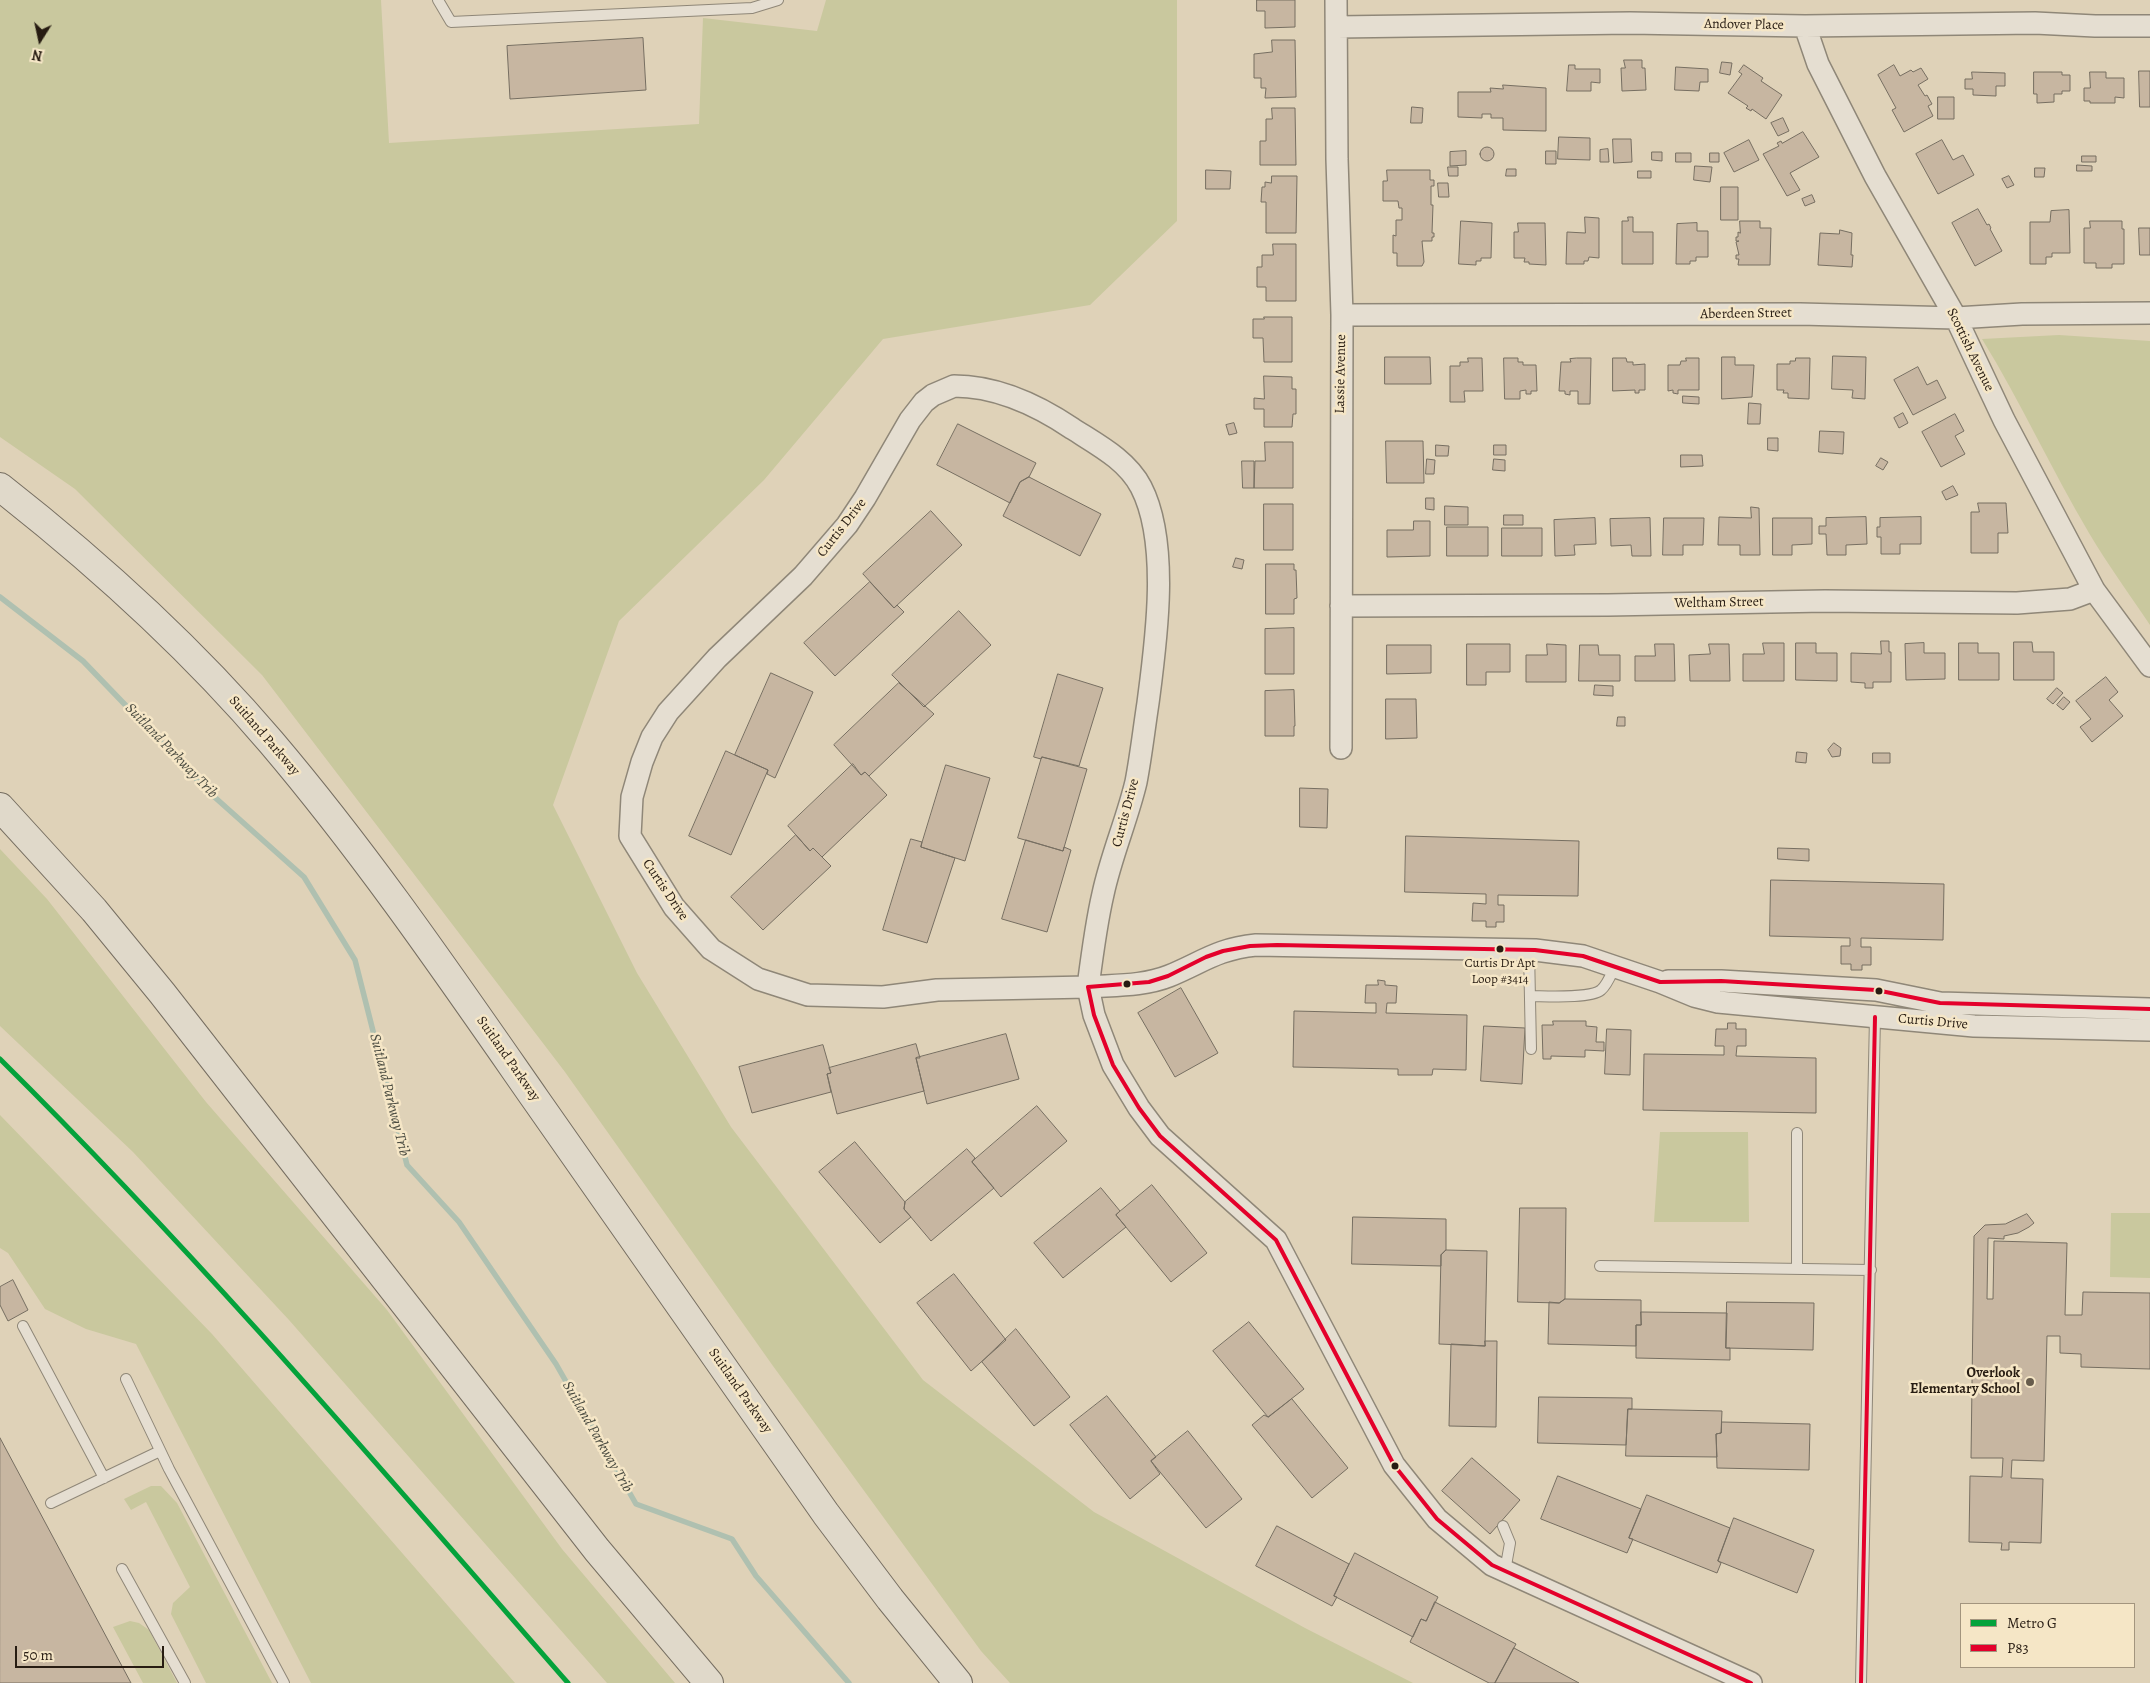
<!DOCTYPE html>
<html>
<head>
<meta charset="utf-8">
<style>
	body { margin:0 }
	#map { position:relative; width:2150px; height:1683px; overflow:hidden; background:#dfd2b8; font-family:Alegreya,serif }
	canvas { display:block }
	.legend { position:absolute; left:1960px; top:1603px; width:175px; height:65px; box-sizing:border-box; background:#f5e6c6; border:1px solid #a3957e; margin:0; padding:6px 9px; list-style:none; font-size:15px; color:#271c12 }
	.legend li { display:flex; align-items:center; gap:10px; height:25px }
	.legend b { width:25px; border:1px solid #a3957e }
	.north { position:absolute; left:15px; top:15px; width:50px; height:50px; -webkit-text-stroke:4px #f5e6c6; paint-order:stroke; rotate:190deg; font-size:14px; font-weight:700; line-height:20px; text-align:center; color:#271c12 }
	.north::after { content:''; display:block; margin:auto; width:18px; height:22px; background:#271c12; clip-path:polygon(50% 0,100% 100%,50% 72%,0 100%) }
	.scale { position:absolute; left:15px; top:1646px; width:149px; height:22px; box-sizing:border-box; border:2px solid #271c12; border-top:0; padding-left:6px; font-size:15px; line-height:18px; white-space:nowrap; color:#271c12; -webkit-text-stroke:4px #f5e6c6; paint-order:stroke }
</style>
</head>
<body>
<div id="map">
<canvas width="2150" height="1683"></canvas>
<ul class="legend">
<li><b style="height:6px;background:#04a23b"></b>Metro G</li>
<li><b style="height:6px;background:#e4002b"></b>P83</li>
</ul>
<div class="north">N</div>
<div class="scale">50 m</div>
</div>
<script>
const c = document.querySelector('canvas').getContext('2d');
c.lineJoin = 'round';
function fill(path, color) {
  c.fillStyle = color;
  c.fill(path, 'evenodd');
}
function stroke(path, color, width, dash) {
  c.strokeStyle = color;
  c.lineWidth = width;
  c.lineCap = dash ? 'butt' : 'round';
  c.setLineDash(dash || []);
  c.stroke(path);
}
function label(font, color, halo, rows, align = 'center') {
  c.font = font + ' Alegreya,serif';
  c.lineWidth = 5;
  c.setLineDash([]);
  c.textBaseline = 'middle';
  c.strokeStyle = halo;
  c.fillStyle = color;
  for (const [text, x, y, turn = 0] of rows) {
    c.save();
    c.translate(x, y);
    c.rotate((+turn || 0) * Math.PI / 180);
    c.textAlign = isNaN(turn) ? turn : align;
    if (halo) c.strokeText(text, 0, 0);
    c.fillText(text, 0, 0);
    c.restore();
  }
}
fill(new Path2D(`
	M0 0H381L389 143 699 124 703 18 817 31 826 0H1177V221L1090 305 883 339 764 480 619 621 553 805 637 973 731 1127 923 1380 1094 1512 1305 1628 1413 1683H1010L981 1651 773 1366 565 1072 262 675 75 489 0 437Z
	M2059 335 2150 341V625C2130 595 2108 565 2089 533 2051 469 2021 402 1982 339Z
	M0 849 47 899 206 1102 387 1310 562 1549 675 1683H607L289 1320 133 1152 0 1026Z
	M0 1115 212 1334 515 1683H311L136 1344 86 1329 45 1309 8 1253 0 1248Z
	M1660 1132H1748L1749 1222H1654Z
	M2111 1213H2150V1278L2110 1277Z
	M151 1486H161L177 1503 272 1683H206L171 1614 173 1603 190 1587 146 1502 131 1510 124 1499Z
	M130 1621 139 1623 149 1630 177 1683H143L113 1627Z`), '#c9c89e');
stroke(new Path2D(`
	M0 597 83 661 210 793 304 877 355 960 407 1165 459 1222 556 1364 636 1504 732 1539 756 1576 849 1683`), '#afc0b0', 5.5);
const building = new Path2D(`
	M1257 0H1295V27L1265 28V11H1257Z
	M643 38 646 90 510 99 507 46Z
	M1272 40H1295L1296 97 1265 98 1266 88H1261V78H1254V54L1272 52Z
	M1624 60H1642V68H1645L1646 90 1622 91 1621 68H1625Z
	M1722 62 1732 63 1730 75 1720 73Z
	M1569 65H1575V69H1600V83L1591 82V91H1567Z
	M1744 65 1763 78 1761 81 1782 95 1766 119 1752 109 1751 111 1746 108 1748 106 1728 93 1742 74 1739 72Z
	M1894 65 1900 76 1911 70 1913 72 1921 68 1928 79 1918 85 1925 96 1927 95 1932 104 1928 106 1933 116 1904 132 1892 110 1896 108 1878 75Z
	M1676 67 1708 69V82H1700L1699 91 1675 90Z
	M2139 71H2150V107H2140Z
	M1972 72 2005 73V86H1996V96L1973 95V89H1965V79H1972Z
	M2034 72H2062V75H2070V91H2062V94H2054V102L2037 103V94H2034Z
	M2090 72H2106V78H2124V98L2115 97V103H2090V101H2084V88H2090Z
	M1503 85 1546 88V131L1503 130V118H1491V114H1482V118L1458 117V92H1491L1490 88 1503 89Z
	M1938 97H1954V119H1938Z
	M1412 107 1423 108 1422 123H1411Z
	M1272 108H1295L1296 165H1260V141H1266V119H1272Z
	M1783 118 1789 131 1778 136 1771 123Z
	M1803 132 1819 157 1790 173 1800 190 1787 196 1763 154 1779 146 1777 143 1781 141 1782 143Z
	M1559 137 1590 138V160L1558 159Z
	M1613 139H1631L1632 162 1614 163Z
	M1749 140 1759 160 1734 172 1724 153Z
	M1942 140 1953 160 1963 155 1974 175 1938 194 1916 154Z
	M1480 154a7 7 0 1 1 14 0a7 7 0 1 1-14 0Z
	M1608 149 1609 162H1600V150Z
	M1466 151V165L1450 166V152Z
	M1546 151H1556V164H1546Z
	M1652 152H1662V161L1652 160Z
	M1676 153H1691V162H1676Z
	M1710 153H1719V162H1710Z
	M2082 156H2096V162H2082Z
	M2077 165 2092 166V171H2077Z
	M1695 166 1712 167 1710 182 1694 180Z
	M1448 167H1458V176H1449Z
	M2035 168H2045L2044 177H2035Z
	M1507 169H1516V176H1506Z
	M1206 170 1231 171 1230 189H1206Z
	M1387 170H1430V180H1434V186H1431V205H1433L1432 233H1434V237H1432V241H1422L1424 262 1422 266H1397V253H1393V235L1396 236V220H1402V208H1399L1398 201H1383V181H1387Z
	M1638 171H1651V178H1638Z
	M1272 176H1297L1296 233H1266V202H1261L1262 187H1265V182L1271 183Z
	M2009 176 2014 185 2007 188 2002 179Z
	M1438 183H1448L1449 197H1439Z
	M1721 187H1738V220H1721Z
	M1812 195 1815 202 1805 206 1802 199Z
	M1978 209 1987 225 1989 224 1991 228 1990 229 2002 251 1975 266 1952 223Z
	M2069 210 2070 253H2052V257H2046V264H2030V222H2050L2051 211Z
	M1585 217 1599 218V258L1589 257 1588 261H1584V264H1566L1567 232 1585 233Z
	M1628 217H1633V232H1653V264H1622V221H1628Z
	M1461 221 1492 223 1491 258H1481V261H1476V265L1459 264Z
	M1740 221H1760V228H1771L1770 265H1738L1739 259H1736V255H1739L1736 242 1739 241H1736V237H1738V232L1740 233Z
	M2090 221H2122V229H2124V264H2112V268H2096V263H2084V228H2090Z
	M1518 223H1545L1546 265 1529 264V262H1524L1525 258H1514V232H1518Z
	M1697 223V231H1708V257H1696V261H1690V264H1676L1677 224Z
	M2139 228H2150V255H2140Z
	M1840 230 1852 233 1851 255H1853L1852 267 1818 265 1820 233 1839 234Z
	M1273 244H1296V301H1266V287H1257V267H1262V255H1273Z
	M1264 317H1292V362H1264L1263 338H1253V319H1264Z
	M1833 356 1866 357 1865 399 1852 398 1853 390 1832 389Z
	M1385 357H1430L1431 384H1385Z
	M1722 357H1735V365H1754L1752 397 1722 399Z
	M1468 358H1482L1483 391H1464L1465 402H1450V366H1460V362H1468Z
	M1504 358H1518V362H1523V365H1536L1537 391H1531V394H1526V390L1520 391V399H1505Z
	M1577 358H1591L1590 404H1578V391H1570V395L1565 394V391H1559L1561 362H1571L1570 359Z
	M1613 358H1626L1627 362H1633V365L1645 364V390H1639V393H1635V390L1613 391Z
	M1686 358H1699V390H1678V394L1673 393V390L1668 391V365H1680L1681 361H1686Z
	M1796 358H1810L1809 399 1788 398V393H1783L1784 390H1777V364H1790V361H1795Z
	M1918 367 1927 385 1937 380 1946 398 1913 415 1894 380Z
	M1264 376 1292 377V389H1296V414H1293L1292 427H1264V409H1254V398L1264 399Z
	M1683 396 1699 397V404L1683 403Z
	M1749 403 1761 404 1760 424H1748Z
	M1903 413 1908 423 1899 428 1894 418Z
	M1955 414 1964 431 1955 436 1965 454 1941 467 1922 432Z
	M1234 423 1237 433 1229 435 1226 425Z
	M958 424 1036 463 1029 477 1020 482 1010 503 937 465Z
	M1820 431 1844 432 1843 454 1819 452Z
	M1768 438H1778V451L1768 450Z
	M1386 441H1423L1424 483H1387Z
	M1265 442H1293V488H1254L1255 461H1265Z
	M1436 445 1449 446 1448 456H1436Z
	M1494 445H1506V455H1494Z
	M1681 455H1702L1703 466 1681 467Z
	M1881 458 1888 462 1883 470 1876 466Z
	M1427 459 1435 460 1434 474H1426Z
	M1494 459 1505 460V471L1493 470Z
	M1242 461H1254V488H1243Z
	M1029 477 1101 514 1080 556 1003 516 1020 482Z
	M1953 486 1958 495 1946 500 1942 492Z
	M1426 498H1434V510L1426 509Z
	M1978 503H2006L2008 533H1998V553H1971V512H1979Z
	M1264 504H1293V550H1264Z
	M1445 506 1468 507V525H1445Z
	M1751 507 1759 508 1760 555H1740V545H1718L1719 517 1751 518Z
	M931 511 962 545 894 608 863 574Z
	M1504 515H1523V525H1504Z
	M1866 517 1867 544 1846 545V555H1827L1826 534H1819V526H1826V518Z
	M1921 517V544H1900V554H1881V537H1877V527H1880V518Z
	M1595 518 1596 544 1574 545 1575 555 1555 556 1554 520Z
	M1650 518 1651 556H1632L1631 545 1611 546 1610 519Z
	M1664 518H1704L1703 545H1683V555H1663Z
	M1773 518H1812V544L1792 545V555H1773Z
	M1414 521H1430V556L1387 557V530H1413Z
	M1447 527H1488V556H1447Z
	M1502 528H1542V556H1502Z
	M1236 558 1244 560 1242 569 1233 567Z
	M1266 564H1294V570H1296L1297 598 1294 599V614H1266Z
	M870 582 894 608 897 605 904 612 835 676 804 643Z
	M959 611 991 645 924 707 892 675Z
	M1294 628V674H1265V629Z
	M1881 641H1889V652H1891V682H1873V688H1865V683L1851 682V653L1881 654Z
	M2014 642H2032L2033 652H2054V680H2014Z
	M1763 643H1784V681H1743V654H1764Z
	M1796 643H1816V653H1837V681L1796 680Z
	M1924 643V653H1945V679L1906 680 1905 644Z
	M1959 643H1978V653H1999V680H1959Z
	M1467 644H1510V672H1486V685H1467Z
	M1547 644 1566 645V682H1526V655H1547Z
	M1655 644H1674L1675 681H1635V656H1655Z
	M1709 644H1729L1730 681H1690L1689 655 1710 654Z
	M1387 645H1431V673L1387 674Z
	M1580 645H1598L1599 655H1620V681H1579Z
	M771 673 813 692 775 778 767 774 768 770 735 755Z
	M1058 674 1103 688 1079 766 1042 757 1041 759 1034 757Z
	M2106 677 2118 692 2109 700 2123 716 2092 742 2080 727 2091 719 2076 701Z
	M899 683 934 714 869 776 865 772 861 775 834 745Z
	M1595 685 1613 686V696L1594 695Z
	M2057 688 2063 693 2053 704 2047 699Z
	M1294 690 1295 726H1294V736H1265V691Z
	M2064 697 2070 702 2063 710 2057 705Z
	M1386 699H1416L1417 738 1386 739Z
	M1618 717H1625V726H1617Z
	M1834 743 1841 748 1840 756 1832 757 1828 750Z
	M726 751 768 770 731 855 689 836Z
	M1797 752 1807 753 1806 763 1796 762Z
	M1873 753H1890V763H1873Z
	M1042 757 1087 769 1063 851 1018 838Z
	M853 764 861 775 865 772 887 795 822 857 813 848 810 851 788 826Z
	M946 765 990 778 965 861 921 847Z
	M1300 788 1328 789 1327 828 1300 827Z
	M796 835 810 851 813 848 831 866 763 930 731 897Z
	M1406 836 1579 841 1578 896 1498 895V905H1504V922H1496V927H1486V921H1472L1473 903 1486 904V894L1405 892Z
	M911 839 922 842 921 847 955 858 927 943 883 930Z
	M1026 840 1063 851 1064 847 1071 850 1047 932 1002 919Z
	M1778 848 1809 849V861L1778 859Z
	M1771 880 1944 884 1943 940 1861 938V947H1871V965H1862V970H1851V964H1841V946H1850V938L1770 936Z
	M1378 980 1385 981V985L1397 986 1396 1003H1387L1386 1013 1467 1015 1466 1070 1433 1069 1432 1075H1398V1069L1293 1067 1294 1011 1376 1013V1003H1365L1366 985H1378Z
	M1181 988 1218 1053 1175 1077 1138 1013Z
	M1553 1021H1586V1026L1597 1027 1596 1042H1604V1051L1585 1050V1057L1551 1056V1059H1543L1542 1025H1553Z
	M1728 1023H1736V1029H1746V1046H1737L1736 1056 1816 1058V1113L1643 1110 1644 1054 1724 1055V1046H1715L1716 1029H1727Z
	M1484 1026 1525 1028 1522 1084 1481 1081Z
	M1607 1029 1631 1030 1630 1075 1605 1074Z
	M1006 1034 1019 1079 927 1104 916 1058Z
	M916 1044 920 1058H916L924 1091 837 1114 827 1074 831 1073 829 1068Z
	M823 1045 831 1073 827 1074 831 1092 752 1113 739 1067Z
	M1037 1106 1067 1141 1001 1197 972 1162Z
	M855 1142 905 1202 904 1209 911 1217 880 1243 819 1172Z
	M967 1149 975 1158 972 1162 994 1188 931 1241 904 1209 905 1202Z
	M1152 1185 1207 1253 1171 1282 1116 1215Z
	M1101 1188 1120 1211 1116 1215 1126 1227 1063 1278 1034 1243Z
	M1520 1208H1566L1565 1299 1559 1303 1518 1302Z
	M2027 1214 2034 1223 2029 1227 2018 1233 2004 1236V1239L1988 1238 1987 1299H1993L1994 1241 2067 1243 2065 1315H2082L2083 1292 2150 1293V1369L2081 1367V1354L2060 1353V1336H2047L2044 1461 2012 1460 2011 1478 2043 1479 2041 1543 2009 1542V1550H2001L2002 1543 1969 1542 1970 1476 2002 1477 2003 1458H1971L1974 1236 1985 1225 2005 1224Z
	M1353 1217 1446 1219V1250L1441 1255V1266L1352 1264Z
	M1446 1250 1487 1251 1485 1346 1439 1344 1441 1255Z
	M954 1274 1006 1340 971 1371 917 1303Z
	M13 1280 28 1310 8 1321 0 1305V1287Z
	M1565 1299 1641 1300V1325H1636V1346L1548 1344 1549 1302 1559 1303Z
	M1727 1302 1814 1303 1813 1350 1726 1348Z
	M1641 1312 1727 1313 1726 1348H1730V1360L1636 1358V1325H1641Z
	M1249 1322 1304 1389 1268 1417 1213 1351Z
	M1016 1329 1070 1397 1034 1426 982 1362Z
	M1485 1341H1497L1496 1427 1449 1426 1451 1344 1485 1346Z
	M1107 1396 1156 1457 1151 1461 1160 1474 1130 1499 1070 1425Z
	M1539 1397 1632 1398V1409H1628L1626 1445 1538 1443Z
	M1292 1399 1348 1468 1312 1498 1252 1425 1264 1415 1268 1417Z
	M1628 1409 1722 1411 1721 1433 1716 1434 1717 1457 1626 1456Z
	M1722 1422 1810 1424 1809 1470 1717 1468 1716 1434 1721 1433Z
	M1188 1431 1242 1499 1206 1528 1151 1461Z
	M0 1438 131 1683H0Z
	M1472 1458 1520 1500 1490 1534 1442 1491Z
	M1558 1476 1641 1509 1629 1538 1633 1539 1627 1553 1541 1519Z
	M1647 1495 1730 1528 1718 1561 1721 1563 1717 1573 1629 1538Z
	M1734 1518 1814 1550 1797 1593 1718 1561Z
	M1277 1526 1349 1564 1334 1596 1337 1597 1332 1606 1256 1566Z
	M1355 1553 1438 1597 1426 1621 1421 1619 1413 1637 1334 1596Z
	M1435 1602 1516 1644 1495 1683H1489L1410 1642 1421 1619 1426 1621Z
	M1514 1648 1579 1683H1495Z`);
fill(building, '#c7b6a1');
stroke(building, '#766e61', 1);
const lane = new Path2D(`
	M438 0 451 22 752 8 778 0
	M1529 950 1531 1049
	M1530 996C1545 996 1590 999 1601 990 1608 984 1611 974 1615 966
	M1600 1266 1871 1270
	M1797 1269V1133
	M23 1326 104 1478
	M126 1379 169 1469 284 1683
	M51 1503 160 1451
	M1503 1526 1510 1543 1505 1571
	M122 1569 185 1683
	M1861 1683 1875 1017`);
const street = new Path2D(`
	M1336 0 1337 159 1342 315 1341 748
	M1805 26 1818 64 1875 176 1956 318 2004 420 2094 590 2150 666
	M1337 27 1630 23 1805 26 2035 23 2095 26H2150
	M1342 315 1800 314 1956 318 2022 314 2150 313
	M954 386C997 386 1039 406 1073 429 1098 445 1127 460 1141 487 1170 543 1156 642 1148 703 1144 729 1141 756 1136 782 1127 820 1111 856 1103 894 1096 924 1092 956 1088 987L937 990 883 997 808 995 758 979 711 949 674 907 630 836 632 797 642 762 652 737 668 712 717 658 803 576 847 525 865 498 910 420 924 402 933 395Z
	M1341 606 1608 605 1825 601 2017 603 2070 599 2094 590
	M1668 981H1721L1876 990 1940 1003 2150 1009
	M1751 1683 1492 1565 1437 1519 1394 1465 1276 1240 1160 1136 1139 1108 1113 1065 1094 1015 1088 987C1115 985 1144 986 1169 976 1203 962 1217 949 1256 945L1535 950 1583 956 1660 982 1694 996 1718 1002 1974 1026 2150 1030`);
const highway = new Path2D(`
	M0 487C97 563 190 647 271 742 367 855 451 978 536 1100 633 1238 729 1376 826 1514L890 1599 958 1683
	M0 807 94 910 162 993 597 1550 709 1683`);
stroke(lane, '#8f8778', 12);
stroke(street, '#8f8778', 24);
stroke(highway, '#766e61', 30);
stroke(lane, '#e5ded1', 10);
stroke(street, '#e5ded1', 21);
stroke(highway, '#e0d9ca', 28);
stroke(new Path2D(`
	M1088 987 1149 982 1168 976 1206 957 1223 951 1250 946 1277 945 1535 950 1583 956 1660 982 1721 981 1876 990 1940 1003 2150 1009
	M1088 987 1094 1015 1113 1065 1139 1108 1160 1136 1276 1240 1394 1465 1437 1519 1492 1565 1751 1683
	M1861 1683 1875 1017`), '#e4002b', 4);
stroke(new Path2D(`
	M0 1059C200 1257 383 1471 568 1683`), '#04a23b', 5);
for (const [x, y, r, color] of [
	[1500,949,4.5,"#271c12"],
	[1127,984,4.5,"#271c12"],
	[1879,991,4.5,"#271c12"],
	[2030,1382,5,"#675c4c"],
	[1395,1466,4.5,"#271c12"]
]) {
  const dot = new Path2D();
  dot.arc(x, y, r, 0, 2 * Math.PI);
  c.fillStyle = color;
  c.fill(dot);
  stroke(dot, '#f5e6c6', 2);
}
label('13px', '#271c12', '#f5e6c6', [
	["Curtis Dr Apt",1500,964],
	["Loop #3414",1500,980]
]);
label('14px', '#271c12', '#f5e6c6', [
	["Andover Place",1744,25,1],
	["Aberdeen Street",1746,314,-1],
	["Scottish Avenue",1970,350,64],
	["Lassie Avenue",1341,374,-89],
	["Curtis Drive",842,528,-52],
	["Weltham Street",1719,603,-1],
	["Suitland Parkway",264,736,49],
	["Curtis Drive",1126,813,-75],
	["Curtis Drive",665,890,56],
	["Curtis Drive",1933,1022,5],
	["Suitland Parkway",508,1059,55],
	["Suitland Parkway",740,1391,55]
]);
label('bold 14px', '#271c12', '#f5e6c6', [
	["Overlook",2020,1374],
	["Elementary School",2020,1390]
], 'right');
label('italic 15px', '#4a4b40', '#f5e6c6', [
	["Suitland Parkway Trib",171,751,46],
	["Suitland Parkway Trib",389,1095,76],
	["Suitland Parkway Trib",597,1437,60]
]);
</script>
</body>
</html>
